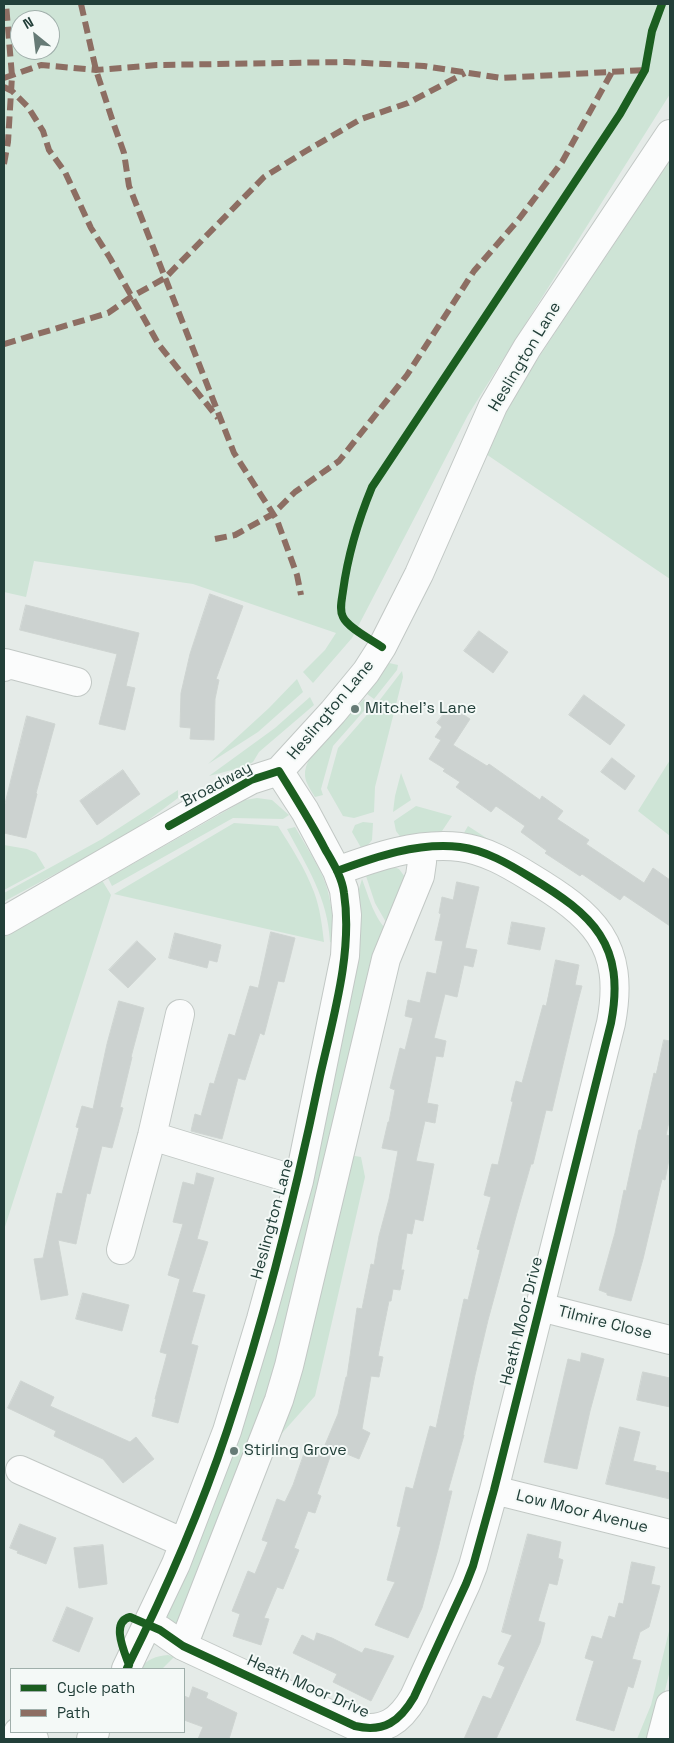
<!DOCTYPE html>
<html>
<head>
<meta charset="utf-8">
<style>
	body { margin:0 }
	#map { position:relative; width:674px; height:1743px; overflow:hidden; background:#e5ebe8; font-family:"Space Grotesk",sans-serif }
	canvas { display:block }
	.frame { position:absolute; inset:0; border:5px solid #223f39; pointer-events:none }
	.legend { position:absolute; left:10px; top:1668px; width:175px; height:65px; box-sizing:border-box; background:#f4f9f7; border:1px solid #a0afab; margin:0; padding:6px 9px; list-style:none; font-size:15px; color:#223f39 }
	.legend li { display:flex; align-items:center; gap:10px; height:25px }
	.legend b { width:25px; border:1px solid #a0afab }
	.north { position:absolute; left:10px; top:10px; width:50px; height:50px; box-sizing:border-box; background:#f4f9f7; border:1px solid #a0afab; border-radius:50%; rotate:331deg; font-size:14px; font-weight:700; line-height:20px; text-align:center; color:#223f39 }
	.north::after { content:''; display:block; margin:auto; width:18px; height:22px; background:#667b76; clip-path:polygon(50% 0,100% 100%,50% 72%,0 100%) }
</style>
</head>
<body>
<div id="map">
<canvas width="674" height="1743"></canvas>
<div class="frame"></div>
<ul class="legend">
<li><b style="height:6px;background:#1b5e20"></b>Cycle path</li>
<li><b style="height:6px;background:#8d6e63"></b>Path</li>
</ul>
<div class="north">N</div>
</div>
<script>
const c = document.querySelector('canvas').getContext('2d');
c.lineJoin = 'round';
function fill(path, color) {
  c.fillStyle = color;
  c.fill(path, 'evenodd');
}
function stroke(path, color, width, dash) {
  c.strokeStyle = color;
  c.lineWidth = width;
  c.lineCap = dash ? 'butt' : 'round';
  c.setLineDash(dash || []);
  c.stroke(path);
}
function label(font, color, halo, rows, align = 'center') {
  c.font = font + ' "Space Grotesk",sans-serif';
  c.lineWidth = 4;
  c.setLineDash([]);
  c.textBaseline = 'middle';
  c.strokeStyle = halo;
  c.fillStyle = color;
  for (const [text, x, y, turn = 0] of rows) {
    c.save();
    c.translate(x, y);
    c.rotate((+turn || 0) * Math.PI / 180);
    c.textAlign = isNaN(turn) ? turn : align;
    if (halo) c.strokeText(text, 0, 0);
    c.fillText(text, 0, 0);
    c.restore();
  }
}
fill(new Path2D(`
	M4 4H670V94L468 415 352 638 313 683 303 672 325 650 336 633 193 584 34 561 26 597 4 592ZM20 20H50V50H20Z
	M670 160V579L480 450 505 408Z
	M389 663 398 665 397 670 374 699 367 694Z
	M402 671 403 677 375 787 374 812 354 818 343 816 327 788 338 748 379 701Z
	M297 679 303 692 258 732 208 764 269 708Z
	M310 697 314 705 259 752 253 762 243 767 209 776 275 728Z
	M364 699 370 704 333 746 321 789 323 795 315 797C311 790 306 784 305 776 303 751 347 716 364 699Z
	M670 760V836L638 811Z
	M401 773 411 800 393 812 395 796Z
	M178 790V798L131 833 5 901 4 900V893L102 839Z
	M257 798 272 800 289 815 283 819 233 818 112 886 108 878 245 800Z
	M416 806 452 816 440 834 402 839 396 831 394 821Z
	M363 822 373 823 372 840 363 851 352 832 355 825Z
	M234 823 278 826C291 847 305 868 314 892 320 908 322 925 324 942L114 894Z
	M468 826 508 852 461 838Z
	M295 827C304 843 314 858 322 875 332 897 333 921 335 944L330 942C328 898 307 867 287 829Z
	M4 845 27 849 36 853 45 868 4 890Z
	M394 867 399 869 405 877 387 924 375 903 366 876 381 868Z
	M100 877 111 895 4 1230V931Z
	M362 879C369 897 374 919 389 932L276 1388 176 1627 166 1620 167 1615 359 941V889Z
	M349 1155 361 1157 365 1177 315 1396 276 1440Z
	M670 1627V1670L653 1739H637L651 1705Z
	M168 1655 174 1657 162 1669H140C147 1659 156 1656 168 1655Z`), '#cee4d6');
const building = new Path2D(`
	M210 594 243 606 216 679 219 680 215 699 214 740 190 739 191 728 180 727 181 693 190 654Z
	M26 605 139 633 126 686 135 688 125 730 99 724 117 654 20 630Z
	M479 631 508 652 493 673 464 651Z
	M584 695 625 725 610 745 569 715Z
	M450 706 470 719 453 745 487 766 489 764 540 800 542 796 563 811 557 819 589 840 586 844 644 883 653 868 670 880V926L624 895 620 900 582 874 580 876 545 853 547 851 521 832 525 826 496 806 491 812 456 787 460 782 443 771 445 769 429 759 441 740 435 737 442 727 437 723Z
	M27 716 55 724 36 793 37 794 26 838 4 833V808Z
	M612 758 635 776 625 790 601 772Z
	M123 770 140 794 97 825 80 801Z
	M457 882 479 887 465 948 477 950 473 967 464 965 457 997 445 994 434 1038 446 1041 443 1057 436 1056 427 1103 438 1105 435 1123 425 1121 416 1161 434 1164 423 1221 415 1219 412 1234 407 1233 401 1270H404L400 1290 393 1289 391 1301H389L378 1356 383 1357 379 1377 371 1376 362 1429 370 1433 359 1459 325 1445 338 1414 346 1377H347L357 1308 362 1309 371 1264 374 1265 379 1236 389 1199 398 1151 382 1148 388 1122H389L395 1090 390 1088 400 1048 405 1050 413 1018 405 1016 408 1000 420 1003 427 972 436 974 443 941 435 940 441 914 439 913 442 897 453 900Z
	M512 922 545 928 540 950 508 944Z
	M271 932 295 938 284 982 278 981 264 1035 260 1033 245 1080 238 1078 222 1139 191 1131 195 1114 201 1116 210 1083 214 1084 229 1034 235 1036 250 986 258 988Z
	M175 933 221 945 217 962 209 960 207 968 169 958Z
	M137 941 156 959 128 988 109 970Z
	M556 960 579 965 575 985 582 986 578 1001 552 1111 546 1110 533 1164H531L517 1213 488 1320 475 1375 463 1435H464L448 1491H452L438 1549 422 1608 408 1638 375 1625 395 1582 387 1580 401 1527 397 1526 406 1487 413 1489 430 1426 436 1428 464 1299 468 1300 480 1250 477 1249 491 1197 484 1195 492 1164 498 1165 513 1102 511 1101 516 1081 522 1083 543 1005 546 1006Z
	M119 1001 144 1008 131 1057H132L120 1107 123 1108 112 1148 102 1146 90 1194 87 1193 76 1244 58 1240 68 1295 41 1300 34 1259 43 1258 57 1193 62 1194 79 1128 76 1127 82 1106 93 1109 107 1044Z
	M664 1040 670 1041V1117L666 1135 670 1136V1154L665 1180 662 1179 643 1259 631 1301 607 1295V1293L599 1290 615 1233 624 1190 626 1191 639 1130H641L654 1073 656 1074Z
	M197 1173 214 1178 197 1239 208 1242 192 1292 205 1295 191 1344 198 1346 178 1423 152 1416 156 1399H155L167 1354 160 1352 180 1279 168 1275 183 1224 173 1222 183 1182 194 1185Z
	M83 1293 129 1305 122 1331 76 1319Z
	M582 1353 604 1359 590 1411 577 1469 544 1462 568 1359 580 1362Z
	M643 1372 670 1378V1407L637 1400Z
	M21 1381 54 1397 50 1406 130 1442 136 1437 154 1459 123 1483 103 1459 54 1436 56 1431 8 1408Z
	M620 1427 640 1432 633 1461 656 1466 655 1470 670 1473V1499L606 1484Z
	M307 1446 331 1454 317 1494 321 1496 315 1513 308 1511 294 1548 299 1550 283 1589 277 1587 264 1618 269 1619 261 1645 233 1636 240 1614 232 1611 248 1571 255 1574 268 1542 262 1540 277 1499 285 1502 293 1485Z
	M20 1524 56 1538 46 1564 17 1553 18 1551 10 1548Z
	M528 1534 561 1542 558 1558 563 1560 557 1585 549 1583 538 1621 545 1623 540 1643 496 1739H464L483 1696 491 1699 505 1667 498 1664 512 1635 502 1632Z
	M103 1545 107 1584 79 1588 74 1548Z
	M632 1562 655 1567 651 1584 660 1586 649 1627 640 1632 632 1659 641 1661 633 1688 628 1686 614 1731 576 1720 594 1661 585 1658 592 1636 602 1639 609 1616 615 1618 619 1603 623 1604Z
	M67 1607 93 1618 79 1652 53 1641Z
	M317 1633 332 1638 362 1653 365 1648 394 1656 371 1701 333 1682 337 1674 293 1653 302 1635 314 1641Z
	M193 1687 208 1693 206 1698 237 1713 229 1739H198L203 1727 184 1720V1696L189 1698Z`);
fill(building, '#ccd2d0');
stroke(building, '#ced4d1', 1);
const minor = new Path2D(`
	M4 667 5 663 77 682
	M279 771 333 712 366 672 382 647 419 574 493 406 527 348 670 134
	M4 921 212 801 251 780 279 771
	M152 1136 299 1181
	M121 1250 152 1136 180 1014
	M540 1307 670 1340
	M20 1470 184 1543
	M494 1490 670 1534
	M148 1625 160 1630 183 1646 355 1726C384 1733 400 1721 414 1697L466 1584 473 1566 494 1490 611 1023C626 944 593 915 530 877 509 864 485 850 460 847 418 842 375 857 337 871
	M183 1646 279 1400 289 1366 386 959 420 876 422 862V848
	M126 1669 176 1564 227 1431 261 1319 299 1181 345 956 347 915 344 890 337 871 305 811 279 771
	M18 1732 34 1739
	M91 1739 95 1732
	M661 1739 670 1705`);
stroke(minor, '#c2c8c5', 30);
stroke(minor, '#fbfcfc', 28);
stroke(new Path2D(`
	M81 4 96 70 113 122 124 153 129 186 234 453 277 520 297 575 301 595
	M4 78 41 65 96 70 157 65 346 62 424 66 501 78 645 70
	M4 87 12 91 28 107 43 131 49 150 65 172 91 228 110 258 159 345 218 418
	M4 164 8 142 12 76 6 4
	M4 344 108 313 131 297 165 278 264 177 306 151 361 119 408 103 465 73
	M215 539 235 535 273 514 295 492 339 461 407 375 474 271 519 219 562 162 612 72`), '#8d6e63', 6, [12, 6]);
stroke(new Path2D(`
	M382 647C372 640 348 628 343 617 339 610 342 599 343 591 348 554 358 521 372 487L620 114 645 70 652 31 662 4
	M129 1665C125 1653 110 1622 130 1617L160 1630 183 1646 355 1726C384 1733 400 1721 414 1697L466 1584 473 1566 494 1490 611 1023C626 944 593 915 530 877 509 864 485 850 460 847 418 842 375 857 337 871
	M127 1668C165 1592 200 1512 227 1431 266 1315 295 1196 320 1076 333 1018 353 952 344 893 342 877 333 863 325 849 311 822 295 797 279 771L251 780 169 826`), '#1b5e20', 8);
for (const [x, y, r, color] of [
	[355,709,5,"#667b76"],
	[234,1451,5,"#667b76"]
]) {
  const dot = new Path2D();
  dot.arc(x, y, r, 0, 2 * Math.PI);
  c.fillStyle = color;
  c.fill(dot);
  stroke(dot, '#f4f9f7', 2);
}
label('16px', '#223f39', '#f4f9f7', [
	["Heslington Lane",525,357,-59],
	["Heslington Lane",331,710,-50],
	["Broadway",217,785,-28],
	["Heslington Lane",273,1219,-75],
	["Heath Moor Drive",522,1321,-76],
	["Tilmire Close",605,1323,14],
	["Low Moor Avenue",582,1512,14],
	["Heath Moor Drive",308,1687,24]
]);
label('16px', '#223f39', '#f4f9f7', [
	["Mitchel's Lane",365,709],
	["Stirling Grove",244,1451]
], 'left');
</script>
</body>
</html>
